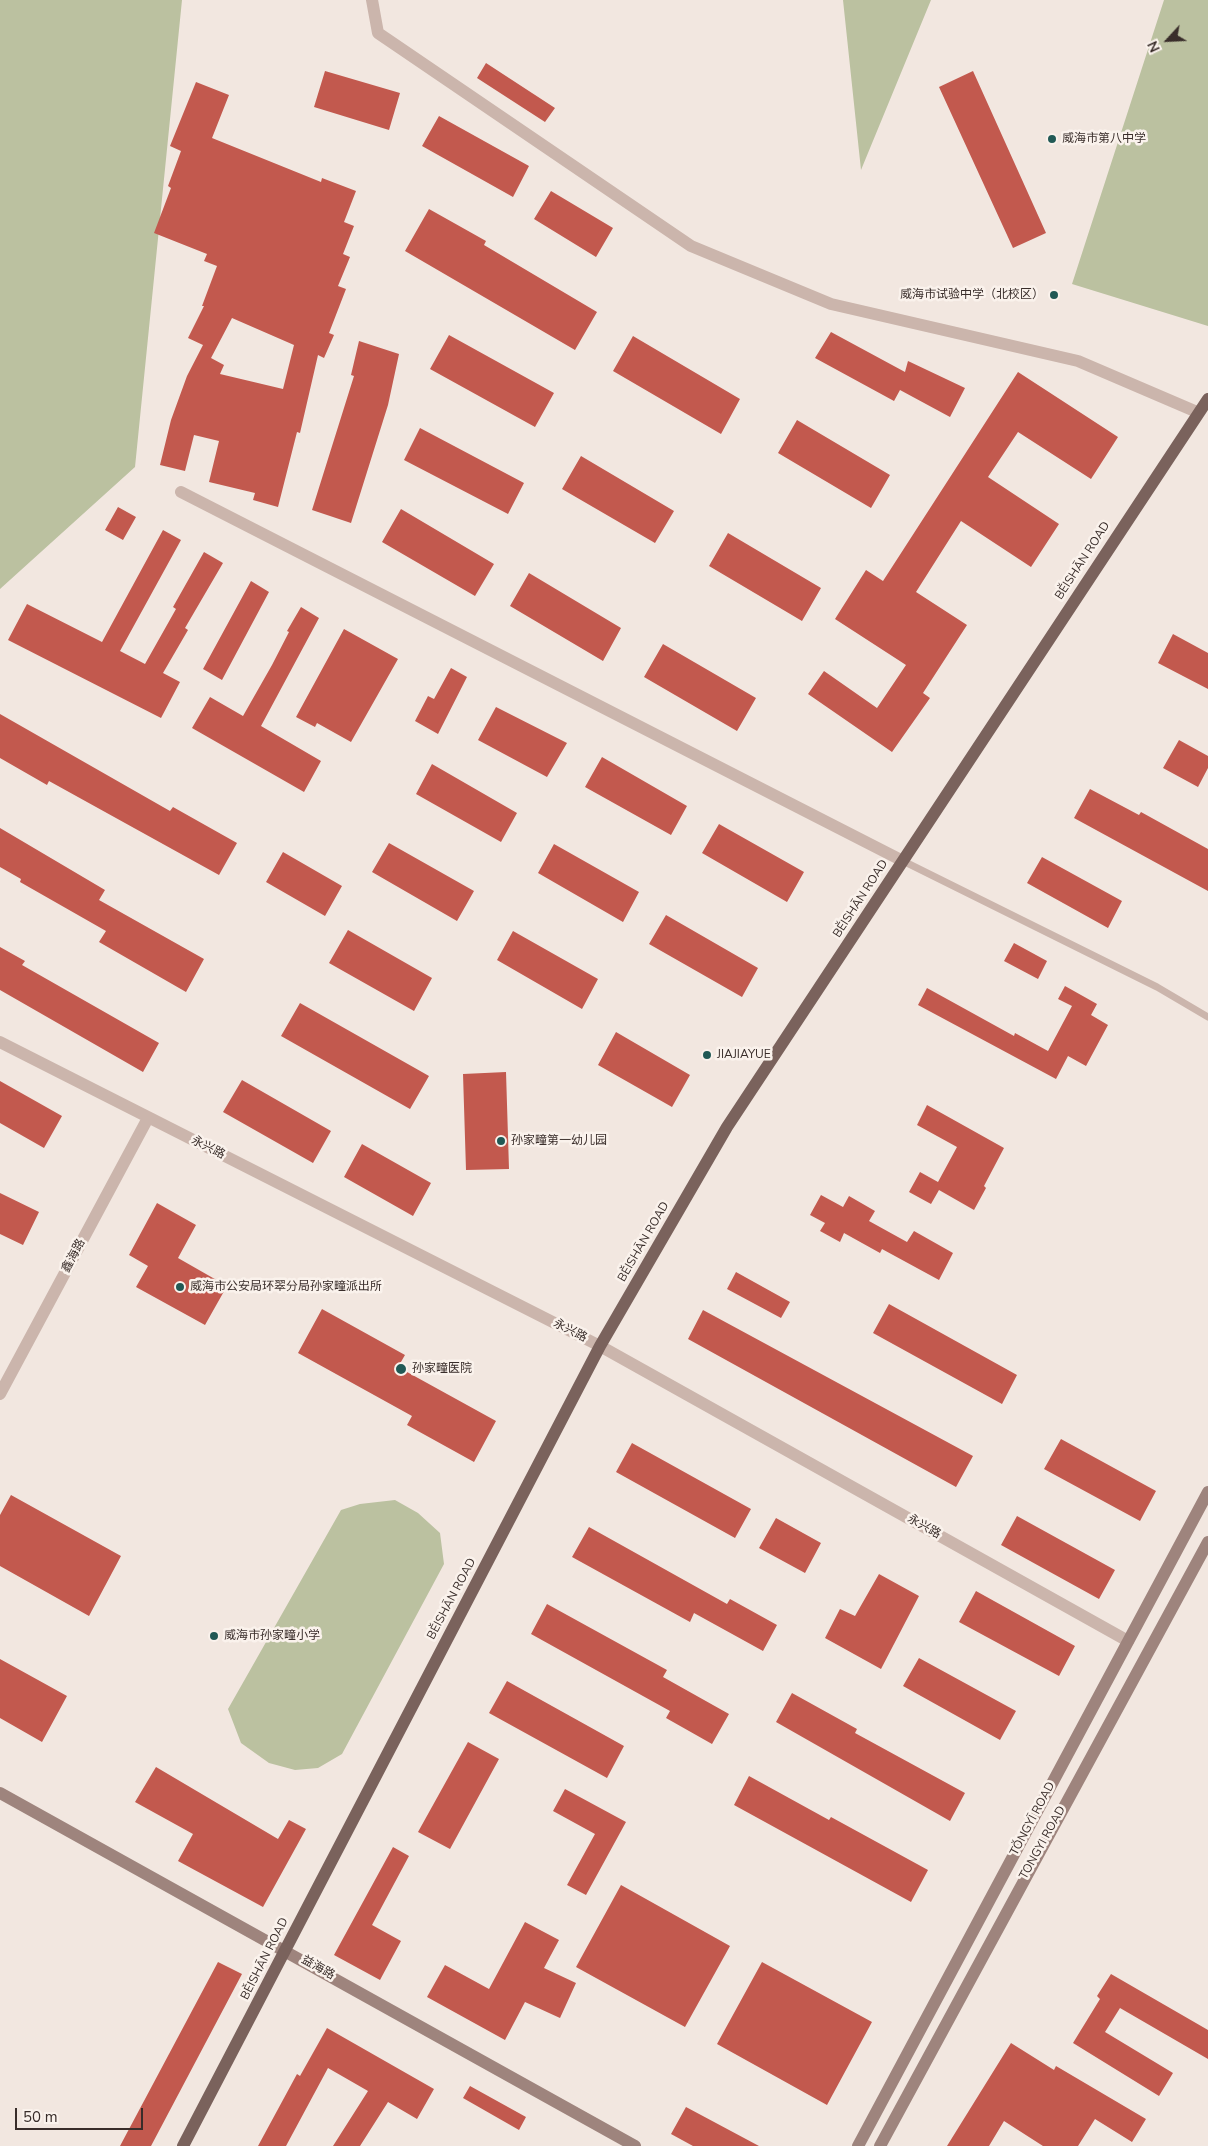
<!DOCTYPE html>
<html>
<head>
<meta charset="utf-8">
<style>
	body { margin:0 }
	#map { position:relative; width:1208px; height:2146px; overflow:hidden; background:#f2e7e0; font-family:"Nunito Sans",sans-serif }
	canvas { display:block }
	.north { position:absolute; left:1143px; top:15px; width:50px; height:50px; -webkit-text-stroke:4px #faf2ec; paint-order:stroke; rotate:245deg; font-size:14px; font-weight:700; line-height:20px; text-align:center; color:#392d2a }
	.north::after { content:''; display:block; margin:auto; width:18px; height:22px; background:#392d2a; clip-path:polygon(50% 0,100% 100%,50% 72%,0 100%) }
	.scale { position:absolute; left:15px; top:2108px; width:128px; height:22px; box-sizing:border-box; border:2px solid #392d2a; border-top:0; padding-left:6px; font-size:15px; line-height:18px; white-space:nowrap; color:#392d2a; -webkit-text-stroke:4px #faf2ec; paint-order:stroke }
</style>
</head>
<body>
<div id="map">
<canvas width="1208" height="2146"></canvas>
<div class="north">N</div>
<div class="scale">50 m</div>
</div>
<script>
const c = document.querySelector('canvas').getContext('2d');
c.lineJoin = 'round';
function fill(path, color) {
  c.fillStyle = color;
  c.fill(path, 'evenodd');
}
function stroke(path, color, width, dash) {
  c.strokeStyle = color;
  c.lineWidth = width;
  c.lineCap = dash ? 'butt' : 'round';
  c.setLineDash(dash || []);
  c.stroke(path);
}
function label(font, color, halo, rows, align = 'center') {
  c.font = font + ' "Nunito Sans","Noto Sans SC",sans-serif';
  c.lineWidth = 5;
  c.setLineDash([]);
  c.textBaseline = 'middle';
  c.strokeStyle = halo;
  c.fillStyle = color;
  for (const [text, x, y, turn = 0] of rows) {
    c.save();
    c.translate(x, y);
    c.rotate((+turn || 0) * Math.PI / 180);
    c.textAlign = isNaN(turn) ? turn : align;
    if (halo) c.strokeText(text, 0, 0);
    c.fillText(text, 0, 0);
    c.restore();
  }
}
fill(new Path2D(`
	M0 0H182L135 467 0 589Z
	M843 0H931L861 170Z
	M1164 0H1208V326L1072 284Z
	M395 1500 418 1513 440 1533 444 1564 342 1754 318 1768 295 1770 269 1763 241 1743 228 1709 341 1510 360 1504Z`), '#bbc1a0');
fill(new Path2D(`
	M486 63 555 108 545 122 477 78Z
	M325 71 400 93 389 130 314 107Z
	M973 71 1046 233 1013 248 939 87Z
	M196 82 229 95 212 138 321 182 322 178 356 191 344 222 354 226 343 254 350 257 338 286 346 289 329 333 334 335 324 358 318 355 300 433 297 432 278 507 253 500 255 493 209 482 219 441 194 435 185 471 160 465 171 420 187 376 203 345 188 338 204 306H202L217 266 204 261 207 254 154 233 171 188 168 186 181 151 170 146ZM232 318 294 345 283 389 220 374 224 365 211 358Z
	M439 116 529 166 513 197 422 146Z
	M551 191 613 228 596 257 534 219Z
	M429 209 486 241 484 245 597 312 575 350 405 251Z
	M831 332 905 372 908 361 965 388 950 417 900 390 894 401 815 358Z
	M449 335 554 393 535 427 430 369Z
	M633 336 740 399 721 434 613 371Z
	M359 341 399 354 388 405 351 523 312 510 354 376 351 375Z
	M1018 372 1118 437 1091 479 1018 432 988 477 1059 524 1031 567 961 521 916 592 967 625 923 693 930 698 892 752 808 694 824 671 877 708 906 665 835 619 866 570 883 581Z
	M797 420 890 475 871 508 778 453Z
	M420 428 524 483 508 514 404 460Z
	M581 456 674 511 655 543 562 489Z
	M118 507 136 517 123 540 105 530Z
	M401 509 494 564 475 596 382 542Z
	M163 530 181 540 120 651 145 664 176 609 173 607 204 552 223 563 185 628 188 630 163 673 180 682 161 718 8 640 27 604 102 642Z
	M728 533 821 588 802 621 709 566Z
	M529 573 621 628 603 661 510 606Z
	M251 581 269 592 222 680 203 669Z
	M301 607 319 618 261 726 321 761 304 792 192 728 210 697 243 716 272 665 289 632 287 631Z
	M344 629 398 659 351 742 317 723 315 727 296 717Z
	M1173 634 1208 653V689L1158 663Z
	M663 644 756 698 737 731 644 677Z
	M451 668 467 677 438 734 415 721 428 696 434 699Z
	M496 707 567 743 547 777 478 740Z
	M0 714 170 811 173 807 237 843 219 875 49 781 47 785 0 758Z
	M1179 740 1208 756V768L1198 787 1163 768Z
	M602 757 687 806 671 835 585 787Z
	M432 764 517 813 501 842 416 794Z
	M1090 789 1139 815 1141 812 1208 849V891L1074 818Z
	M719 824 804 872 787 902 702 853Z
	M0 828 105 890 99 900 204 959 186 992 99 942 106 931 20 882 21 879 0 867Z
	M389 843 474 891 457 921 372 872Z
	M554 844 639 892 623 922 538 873Z
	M283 852 342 886 325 916 266 882Z
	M1042 857 1122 901 1108 928 1027 883Z
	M666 915 758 968 742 997 649 944Z
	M348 930 432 978 414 1011 329 963Z
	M513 931 598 979 582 1009 497 960Z
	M1014 943 1047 961 1038 979 1004 961Z
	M0 947 25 961 22 965 159 1043 143 1072 0 990Z
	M1065 986 1097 1004 1091 1015 1108 1025 1086 1066 1068 1056 1056 1079 918 1005 927 988 1014 1036 1015 1033 1048 1051 1072 1006 1058 999Z
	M300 1003 429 1076 410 1109 281 1036Z
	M616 1032 690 1075 672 1107 598 1065Z
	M506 1072 509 1169 466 1170 463 1074Z
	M242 1080 331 1131 313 1163 223 1112Z
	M0 1081 62 1116 44 1148 0 1123Z
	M927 1105 1004 1148 984 1186 986 1188 974 1210 939 1190 931 1204 909 1192 920 1172 938 1182 957 1147 917 1125Z
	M362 1144 431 1183 413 1216 344 1177Z
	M0 1193 39 1212 23 1245 0 1234Z
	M821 1195 843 1207 849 1196 875 1211 869 1221 907 1242 914 1231 953 1253 939 1280 882 1249 880 1253 844 1233 840 1242 820 1231 825 1223 810 1215Z
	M157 1203 196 1225 178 1258 227 1286 205 1325 136 1287 148 1266 129 1255Z
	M736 1272 790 1302 781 1318 727 1289Z
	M889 1304 1017 1375 1002 1404 873 1333Z
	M322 1309 405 1355 398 1367 496 1421 474 1462 407 1425 412 1416 298 1353Z
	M703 1310 973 1456 956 1487 688 1339Z
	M1061 1439 1156 1491 1140 1521 1044 1469Z
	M632 1443 751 1509 735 1538 616 1472Z
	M11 1495 121 1556 89 1616 0 1566V1515Z
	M1017 1516 1115 1570 1099 1599 1001 1545Z
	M776 1518 821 1543 805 1573 759 1548Z
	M589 1527 727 1604 730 1599 777 1625 763 1651 694 1613 690 1622 572 1557Z
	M879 1574 919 1596 881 1669 825 1638 840 1609 855 1616Z
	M976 1591 1075 1646 1059 1676 959 1622Z
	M547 1604 667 1670 663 1677 729 1714 712 1744 666 1718 670 1711 531 1634Z
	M919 1658 1016 1711 1000 1740 903 1686Z
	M0 1659 67 1696 42 1742 0 1718Z
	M507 1681 624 1746 607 1778 489 1713Z
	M792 1693 857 1729 855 1733 965 1793 950 1821 776 1722Z
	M468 1742 499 1759 450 1849 418 1832Z
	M156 1767 278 1839 289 1820 306 1829 263 1907 178 1861 193 1834 135 1802Z
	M749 1776 829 1820 831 1817 928 1870 911 1902 734 1805Z
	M565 1789 626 1822 586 1895 567 1885 595 1834 553 1811Z
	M393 1847 409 1856 372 1925 401 1941 380 1980 334 1955Z
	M621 1885 730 1946 685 2027 576 1967Z
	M525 1922 559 1940 544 1968 576 1983 560 2018 525 2002 505 2040 427 1997 445 1965 489 1989Z
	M218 1962 242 1974 151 2146H120Z
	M762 1962 872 2022 827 2105 717 2044Z
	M1111 1974 1208 2030V2059L1120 2008 1105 2032 1173 2073 1159 2096 1073 2043 1100 1999 1097 1996Z
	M327 2028 434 2089 417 2119 388 2102 360 2146H333L368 2091 328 2068 286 2146H258L297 2074 300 2076Z
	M1011 2043 1054 2070 1056 2066 1146 2119 1132 2142 1095 2119 1078 2146H1043L1004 2121 989 2146H947Z
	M470 2086 526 2117 519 2130 463 2098Z
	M686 2107 759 2146H693L671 2134Z`), '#c2594e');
stroke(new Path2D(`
	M903 861 1157 987 1208 1017`), '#cbb5ac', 7);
stroke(new Path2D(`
	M372 0 378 33 691 246 831 304 1078 361 1197 412
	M181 492 903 861
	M0 1042 600 1346 1128 1641
	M0 1394 148 1118`), '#cbb5ac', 12);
stroke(new Path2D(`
	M0 1793 635 2146
	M858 2146 1208 1492
	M880 2146 1208 1542`), '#9e847d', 12);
stroke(new Path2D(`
	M183 2146 600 1346 727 1127 1208 399`), '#7a625c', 12);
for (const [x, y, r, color] of [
	[1052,139,5,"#215955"],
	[1054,295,5,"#215955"],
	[707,1055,5,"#215955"],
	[501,1141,5,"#215955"],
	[180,1287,5,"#215955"],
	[401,1369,6,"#215955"],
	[214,1636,5,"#215955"]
]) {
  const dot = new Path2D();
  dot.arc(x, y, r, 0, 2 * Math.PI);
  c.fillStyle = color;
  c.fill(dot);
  stroke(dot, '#faf2ec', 2);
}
label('12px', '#392d2a', '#faf2ec', [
	["威海市第八中学",1062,139],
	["威海市试验中学（北校区）",1044,295,"right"],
	["JIAJIAYUE",717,1055],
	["孙家疃第一幼儿园",511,1141],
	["威海市公安局环翠分局孙家疃派出所",190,1287],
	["孙家疃医院",412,1369],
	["威海市孙家疃小学",224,1636]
], 'left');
label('12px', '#392d2a', '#faf2ec', [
	["BĚISHĀN ROAD",1083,561,-57],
	["BĚISHĀN ROAD",861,899,-57],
	["永兴路",208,1148,27],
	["BĚISHĀN ROAD",644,1242,-60],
	["鑫海路",74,1256,-62],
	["永兴路",570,1331,27],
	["永兴路",924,1527,29],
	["BĚISHĀN ROAD",452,1599,-62],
	["TǑNGYĪ ROAD",1033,1819,-62],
	["TONGYI ROAD",1043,1843,-61],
	["BĚISHĀN ROAD",265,1959,-63],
	["益海路",318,1968,29]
]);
</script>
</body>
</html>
